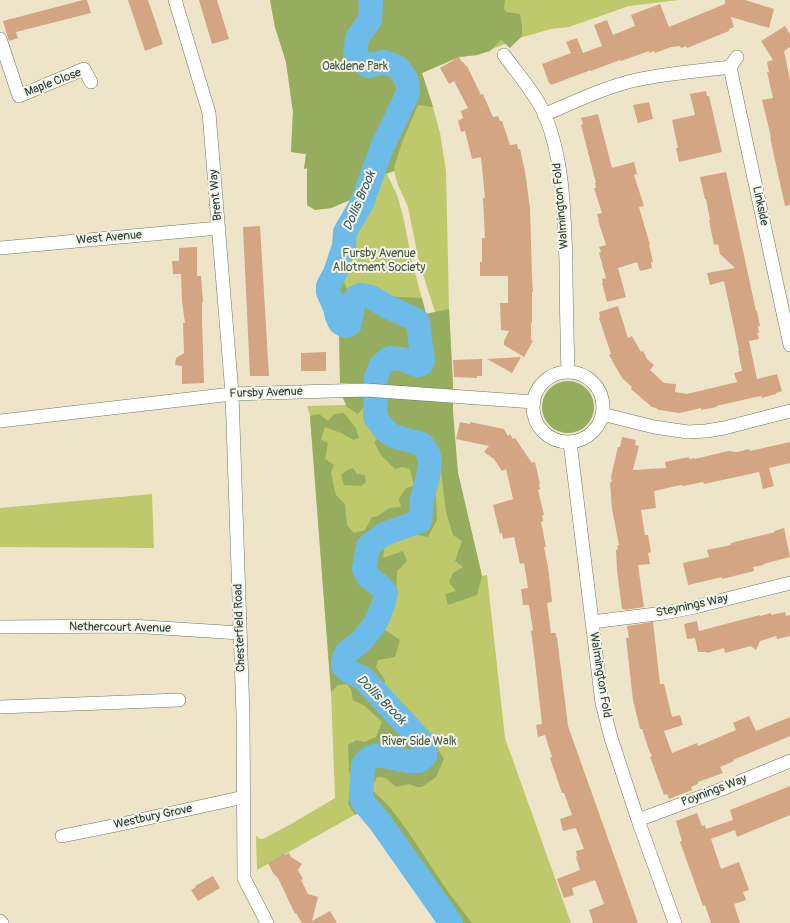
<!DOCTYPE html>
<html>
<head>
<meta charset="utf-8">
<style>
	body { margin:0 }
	canvas { display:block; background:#eee5c9 }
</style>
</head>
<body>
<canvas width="790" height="923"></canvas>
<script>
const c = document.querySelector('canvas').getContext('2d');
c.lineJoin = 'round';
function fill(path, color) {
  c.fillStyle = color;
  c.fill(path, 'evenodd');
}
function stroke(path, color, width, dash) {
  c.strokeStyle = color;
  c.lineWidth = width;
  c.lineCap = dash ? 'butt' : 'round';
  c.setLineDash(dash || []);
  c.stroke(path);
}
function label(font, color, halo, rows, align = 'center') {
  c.font = font + ' Pangolin,sans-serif';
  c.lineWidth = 4;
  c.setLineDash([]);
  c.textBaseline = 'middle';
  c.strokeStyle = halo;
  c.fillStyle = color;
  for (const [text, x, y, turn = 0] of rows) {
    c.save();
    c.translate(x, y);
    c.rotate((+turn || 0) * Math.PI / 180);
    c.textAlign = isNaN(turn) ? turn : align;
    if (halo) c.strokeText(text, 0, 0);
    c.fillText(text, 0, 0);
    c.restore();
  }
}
fill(new Path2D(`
	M270 0H679L629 6 569 27 551 29 523 37 477 55 459 57 422 73 433 107 440 133 446 171 449 309 453 386 366 379 340 383 339 327 333 322 331 309C328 306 326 302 324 298 318 285 328 284 332 273 335 265 336 256 338 248L341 247C341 242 339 235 341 231 345 220 356 215 355 202L350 200 331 208 315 210 307 205V168L304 169 306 154 291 152 293 112 288 76 286 62 275 27ZM394 171 398 185 408 207 419 262 435 312 426 314 412 261 403 216 397 195 387 174Z
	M381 404 456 459 458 473 482 576 487 575 505 738 571 923H444L441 920 422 888 386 839 363 810 257 870 256 836 260 839H263L293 823 335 798 331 692 310 416 307 406Z
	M152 494 154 548 0 547V508Z`), '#bdc96b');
fill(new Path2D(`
	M270 0H505L504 9 506 12 520 14 522 25V36L510 48 501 40 490 51 477 55 459 57 422 73 433 107 418 105 403 140 394 167V171L375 177 366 203 349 229 347 234 348 238 350 243V247L345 255 340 272 347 289 361 292 369 291 380 296 422 298 426 314 449 309 453 386V411L458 473 482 576 477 595 448 605 445 594 456 591 449 582 453 573 463 567 455 561 462 541 453 535 446 512 441 471 435 463 430 484 436 495 437 520 428 537 413 534 402 540 385 543 383 558 403 551 407 561 397 571 396 599 385 630 400 640 395 657 378 660 376 667 385 680 383 696 396 708 411 712 426 730 444 759 436 777 422 787H417L409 784 396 787 386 778 377 777 371 789 388 805 407 830 449 893 472 923H444L441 920 422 888 386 839 363 810 355 815 348 804 352 783 349 770 348 745 357 740 364 742 376 737 382 722 365 706 353 700 351 690 347 684 338 685 331 692 310 416 319 414 328 421 334 414 344 413 356 428 359 438 354 440 341 433 325 427 321 440 328 443 325 459 334 465 331 472 334 487 336 495 345 504 347 525 354 533 365 530 372 517 378 516 389 508 401 507 399 499 406 488 414 486 410 469 402 467 395 469 381 455 374 442 381 435 369 407H364L358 414 347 407 342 396 360 383H340L339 327 333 322 331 309C328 306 326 302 324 298 318 285 328 284 332 273 335 265 336 256 338 248L341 247C341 242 339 235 341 231 345 220 356 215 355 202L350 200 331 208 315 210 307 205V168L304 169 306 154 291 152 293 112 288 76 286 62 275 27Z
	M542 407a26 26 0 1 1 52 0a26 26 0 1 1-52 0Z
	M353 468 357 474 365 475 366 482 361 486 344 485 341 475 349 469Z`), '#96ad5f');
stroke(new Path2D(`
	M370 0 371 3 370 20 357 38 355 57 368 66 384 62 398 67 407 81 408 93 382 147 362 203 345 232 344 246 335 273 328 286V292L335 308 337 317 340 323 346 326 350 324 354 300 356 297 360 295 371 297 386 306 404 314 418 321 420 340 423 361 421 364 417 365 402 359 390 358 381 365 376 377 375 417 384 429 393 436 422 444 428 453 430 461 428 476 422 499 420 521 384 534 368 546 364 569 368 577 378 584 386 593C384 604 380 615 374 625 370 630 366 635 362 640 353 650 343 649 343 666L350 672 363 678 424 744 425 751V756L419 761H407L383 756H374L368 759 363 765 361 796 363 802 380 822 451 923`), '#6dbbe8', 24);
fill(new Path2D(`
	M83 0H87L91 13 16 32 18 38 9 41 3 21Z
	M128 0H148L163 44 145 51Z
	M199 0H217L229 39 212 44Z
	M725 0H745L774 9 769 28 731 17 734 27 729 29V31L687 48 686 46 681 48 680 46 671 47 655 53 654 51 649 53V51L621 61 620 60 591 71V70L551 85 550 83H549L542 64 571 53 566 42 577 38 583 53 602 46 594 25 607 20 613 35 635 26 631 15 660 4 669 27 725 4Z
	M785 26 790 34V47L784 51 790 80V205L785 206 773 151 770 137H771L762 100 773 98 767 72H769L767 62 773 60 761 41Z
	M459 57 462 62H463L466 66H467L481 95 483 94 493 117 498 116 500 121H502L510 145 517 144 518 149H520L525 171 530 208 532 277 533 292H532V323H531V340L533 341 524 357 504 345V341L509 331 501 330 500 303H508V276H480V262H482V238H485L483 198H485L481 157 472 159 465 131 461 132 458 121 463 118 461 111 468 108 454 81 449 84 440 68Z
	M706 91 707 96H709L722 152 679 162 676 148H678L672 120 695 115 690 94Z
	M649 102 653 119 638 123 633 105Z
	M598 114 612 168 634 162 637 174 634 175 644 206 639 207 650 245H649L653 262H651L652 268 640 271 637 262 618 268 626 297 607 302 602 283H603L602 279 606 278 599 253 601 252 599 247 606 245 598 220H599L597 214 602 213 594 188H596L595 183H596L581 125 583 124 581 118Z
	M726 172 756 311H757L760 326H758L759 333H757L759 339 749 341 757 379 777 374 782 391 776 393V394L762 398 761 396 756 397 716 406 717 407 701 410V408L680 413 659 410 656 408 652 407 631 389 632 387 622 378 609 355 611 354 599 318 600 317 599 312 618 306 628 338 632 336 641 352 643 351 647 359 654 365 650 370 664 383 676 384 675 392 687 394 737 382 734 373 742 371 738 351H739L724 281 710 285 707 273 735 268 720 254 718 244 714 245 709 220H710L706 199H705L700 177Z
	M260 226 269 376H250L243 227Z
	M197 247V276H201L203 302H202V319L204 383 182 384V366L175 365 176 358 184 353 183 323H185L182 302 181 274H173L172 261H179V248Z
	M326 352V371H301V353Z
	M521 357 512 373 487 359Z
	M482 359V376H477V378L454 377 453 360Z
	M460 422 470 424V422L504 429 508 436 510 434 513 439 515 438 532 463 535 462 540 484H539L540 489 538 490 544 515H542L543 521 541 522 546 547H544L548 567 552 602 547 603 551 633H556V637H557L568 726 638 923H593L589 910 604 904 595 880 572 888 574 895 564 898 557 879 580 870 576 857 577 856 576 851 584 849 576 828 563 831 560 819 572 815 564 793H562L550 758 552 757 545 735 538 737 536 725 542 724 535 662 531 631 533 630 529 605H523L521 589 528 588 524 563 520 564 514 537 503 539 502 533 500 534 493 505 513 499 506 469 502 471 494 459 484 452 489 446 456 439Z
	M622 437 636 440 635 445 639 446 633 470 666 468 665 462 689 457V459L695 458V459L728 451 737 452 749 449 750 451 790 442V463L769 468 774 486 763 489 759 472 704 484 703 482 683 486 681 485 654 491 656 508 641 510 645 535H648L651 552 648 553 650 564 638 565 644 607 625 610V609H622L617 570 616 550 618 549 617 546 619 545 612 509 610 482H612L611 477 616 455 618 447H620Z
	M784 528 790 557 763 564 764 565 753 567 754 571 722 579V577L688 585 683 563 709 557 707 550 731 545V543L775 532 774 531Z
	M785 612 786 616 790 615V636L777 639 776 636 760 641 756 650 751 646 725 653 724 648 707 653V652H698L695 638 687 639 684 624 697 621 699 631 760 615V616L771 613V615Z
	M653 622 660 684H664L672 717 680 715 683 725 664 731 672 753 697 743 698 746 736 730 733 723 749 716 756 731 790 717V736L733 760 734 761 720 767 723 773 698 782V784L691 787 692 790 669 799 667 794 664 795 650 757 652 756 649 750 642 729H640L633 700 626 638H629L627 626Z
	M790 786V815L737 837 735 830 711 839 721 869 739 862 749 890 743 892 746 900 734 904 740 923H711L705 905 703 906 680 842 682 841 676 821 697 813 702 826 705 825 706 829 733 820 730 810Z
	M289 853 291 857 302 864 298 870 303 879 301 880 308 894 318 897 312 921 330 911 337 923H302L296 913 295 914 278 878 273 873 268 863 284 854 285 855Z
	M213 876 220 888 198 901 191 890 196 887 195 886Z`), '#d3a583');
const minor = new Path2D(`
	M175 0 209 113 232 394 243 715 244 878 267 923
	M0 39 19 96 84 69 91 82
	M504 55C518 74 535 93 545 115 564 162 564 213 566 262 566 299 567 335 568 372
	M730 67 737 57
	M544 115C574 102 605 87 636 80 667 73 699 71 730 67L790 345
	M0 248 219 228
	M533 407a35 35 0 1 1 70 0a35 35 0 1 1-70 0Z
	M602 414 654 427 688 432 706 431 724 428 790 411
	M0 421 232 394 366 390 534 402
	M570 442 602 703 611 738 638 820 675 923
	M592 622 664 613 695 607 790 583
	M0 627 131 626 240 633
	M0 707 179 700
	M638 820 722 789 790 761
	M62 836 117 825 244 797
	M0 921 2 923`);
stroke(minor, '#677868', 14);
stroke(minor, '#fff', 13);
label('12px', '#3f593f', '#f7f3e8', [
	["Oakdene Park",355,67],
	["Fursby Avenue",379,254],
	["Allotment Society",379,268],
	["River Side Walk",419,742]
]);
label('12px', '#1f3d34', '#f7f3e8', [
	["Maple Close",53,83,-21],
	["Brent Way",216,195,-95],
	["Walmington Fold",561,206,-95],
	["Linkside",760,206,78],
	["West Avenue",109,238,-5],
	["Fursby Avenue",266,393,-2],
	["Steynings Way",692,606,-12],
	["Nethercourt Avenue",120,628,1],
	["Chesterfield Road",240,628,-92],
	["Walmington Fold",600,675,81],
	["Poynings Way",714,791,-21],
	["Westbury Grove",153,817,-12]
]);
label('italic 13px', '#325c61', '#f7f3e8', [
	["Dollis Brook",360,201,-67],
	["Dollis Brook",381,700,45]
]);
</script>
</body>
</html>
